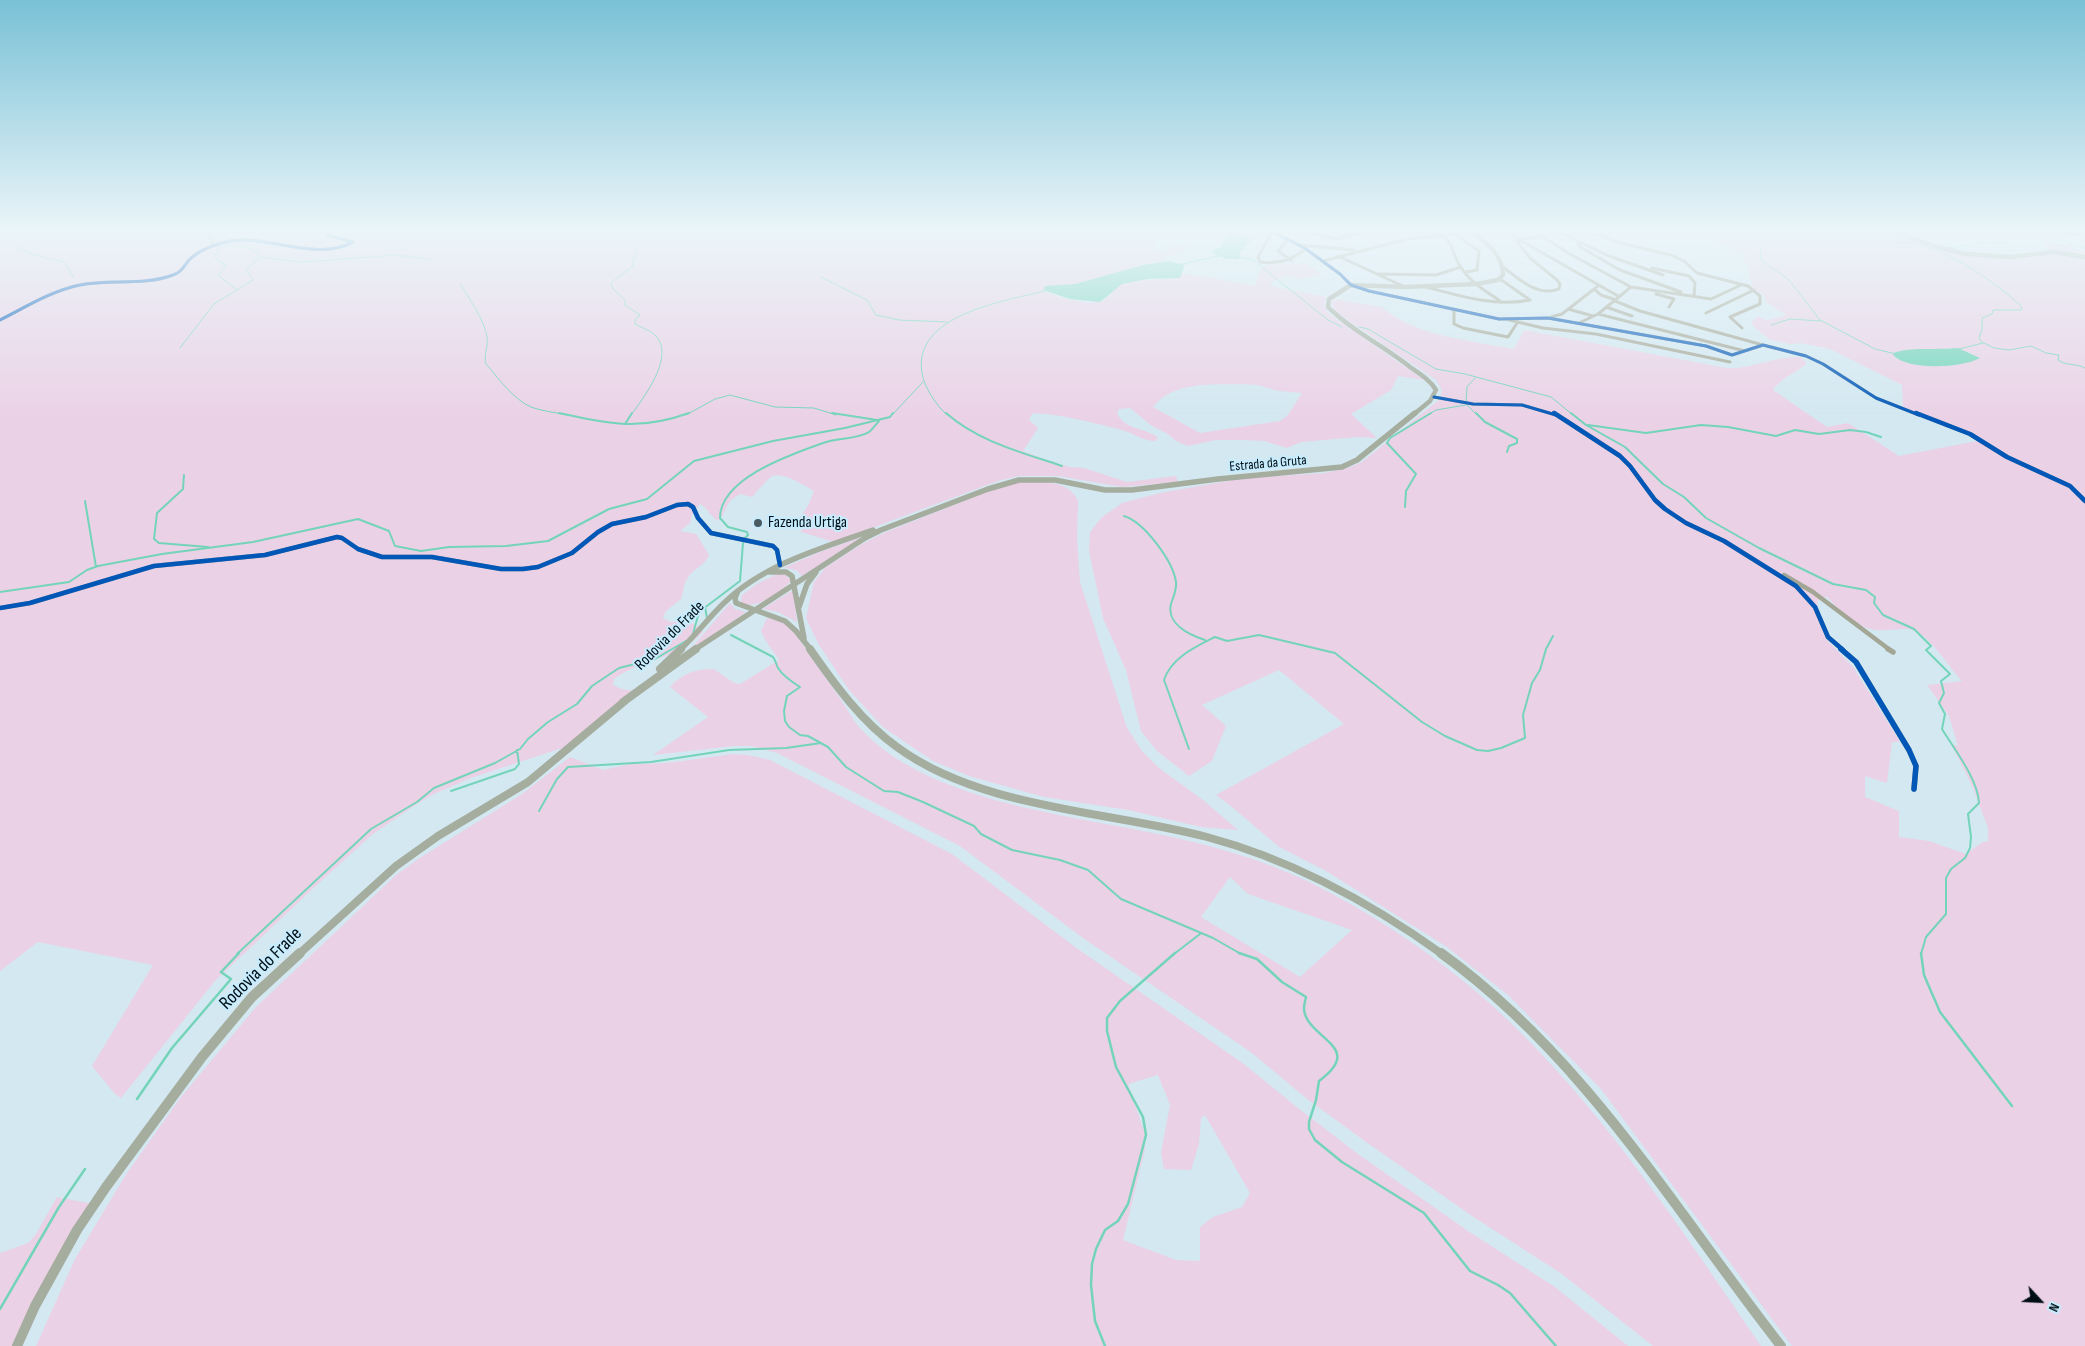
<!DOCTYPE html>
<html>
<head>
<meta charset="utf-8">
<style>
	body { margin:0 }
	#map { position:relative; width:2085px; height:1346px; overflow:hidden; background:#d3e8f1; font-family:"Sofia Sans Condensed",sans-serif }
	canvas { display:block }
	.north { position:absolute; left:2015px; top:1276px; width:50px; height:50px; -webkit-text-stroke:4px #c6ecfe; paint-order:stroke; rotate:115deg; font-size:14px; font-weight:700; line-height:20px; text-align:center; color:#000e15 }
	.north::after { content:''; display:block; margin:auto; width:18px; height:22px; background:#000e15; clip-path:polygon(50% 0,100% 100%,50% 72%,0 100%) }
</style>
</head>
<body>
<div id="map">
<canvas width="2085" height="1346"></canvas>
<div class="north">N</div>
</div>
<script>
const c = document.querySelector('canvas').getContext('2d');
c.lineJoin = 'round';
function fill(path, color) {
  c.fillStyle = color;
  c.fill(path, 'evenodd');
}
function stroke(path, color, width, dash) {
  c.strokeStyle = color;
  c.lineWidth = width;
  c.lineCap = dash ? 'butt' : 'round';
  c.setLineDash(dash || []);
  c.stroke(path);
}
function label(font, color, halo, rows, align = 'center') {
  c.font = font + ' "Sofia Sans Condensed",sans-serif';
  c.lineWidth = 4;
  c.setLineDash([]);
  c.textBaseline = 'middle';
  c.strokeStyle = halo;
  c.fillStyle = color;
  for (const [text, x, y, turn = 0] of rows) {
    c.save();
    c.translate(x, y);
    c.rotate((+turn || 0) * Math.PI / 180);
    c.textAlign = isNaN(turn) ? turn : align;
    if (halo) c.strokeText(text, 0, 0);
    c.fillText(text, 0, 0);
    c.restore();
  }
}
fill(new Path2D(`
	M0 232H1169L1167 236 1155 242 1156 249 1164 252C1172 248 1177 241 1186 247L1183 253 1164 257 1162 262 1143 265 1075 284 1043 290C1052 297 1092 306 1103 301 1111 296 1114 287 1123 284 1141 278 1159 280 1177 279L1182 273 1251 285 1256 284C1257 280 1259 272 1261 269 1268 261 1295 265 1306 263L1321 274 1300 279 1288 275 1269 283 1275 287 1326 297 1324 306 1329 314 1424 380 1398 376 1391 390 1351 414 1377 438 1357 437 1314 441 1301 442 1287 448 1264 441 1241 440H1215L1188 446 1176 441 1168 434 1152 426 1130 408 1119 409 1117 413C1125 431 1146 427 1158 438L1155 441C1143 441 1135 434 1125 431 1107 426 1048 411 1032 414L1029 420 1038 428 1023 451 1049 461 1070 467 1084 468 1127 482 1176 476 1178 482 1122 487 1058 476H1019L998 481 834 542 801 532 803 527 797 521 808 506 814 491C805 486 781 470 771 477 764 482 758 491 752 497L740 494C723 503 729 510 718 521 710 516 708 508 700 504L692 514 690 523 680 531 696 534 709 555C705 565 695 568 689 576 683 583 684 592 681 599L666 611 663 618 670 622C682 620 695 621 703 632 677 660 643 658 614 679L613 685 622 689 634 691 570 748 559 749 471 778 434 794 417 804 373 834 321 881 215 981 121 1098 115 1094 92 1066 153 965 38 942 0 971ZM1241 384 1258 385 1279 391 1302 393 1287 416 1280 421 1200 433 1153 407C1174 381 1210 385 1241 384Z
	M1700 232H1893L1968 255 2008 259 2054 253 2085 258V1346H1792L1601 1089 1508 995 1447 947 1326 871 1279 847 1232 807 1216 795 1344 724 1279 670 1202 705 1226 726 1212 761 1189 776 1157 751 1141 731 1126 670 1103 618 1089 551 1090 532 1101 518 1122 503 1160 493 1245 478 1325 473 1348 468 1362 462 1440 399 1442 390 1436 380 1336 312 1331 303 1335 299 1382 307C1414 336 1473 341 1514 349L1524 330 1727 368C1752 369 1775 356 1800 357L1807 363C1797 373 1780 378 1773 390L1827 427 1848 423 1899 456 1982 440 1965 431 1903 407 1902 385 1830 349 1800 343 1791 344 1770 340 1754 327 1751 322 1758 316 1767 320 1786 315 1767 303 1764 296 1752 287 1748 267 1742 259 1746 256ZM1958 348 1980 358 1949 366 1915 363 1895 358 1925 350ZM1822 597H1827C1843 614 1860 632 1885 630 1895 630 1906 627 1915 631 1931 638 1950 668 1962 681L1927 685 1949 716 1958 746 1951 744 1973 788 1988 828V841L1981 843 1966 854 1929 841 1899 837V811L1865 797V776L1887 783 1892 742H1899V740L1853 667 1827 640 1819 614 1817 602Z
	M2041 240 2067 245 2085 252V256L2050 251Z
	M1019 482C1040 482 1068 479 1078 501L1077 538 1080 582 1127 728 1142 751 1159 768 1203 800 1238 830 1201 827 1128 810 1044 797 969 776 933 761 883 727 849 690 819 645 806 618 814 582 825 568 862 544 886 532 997 488Z
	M862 537 802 576 796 570 784 568 820 552Z
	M777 574 786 575 791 581C779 593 760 608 743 604L741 601 742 595 757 584Z
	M793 590 797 622 778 612 763 609Z
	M730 603 735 609 746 612 675 662 695 644Z
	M767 618 779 620 792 629C808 652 823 675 839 697 846 707 852 719 860 728 925 800 1062 814 1153 833 1207 844 1259 858 1309 882 1382 918 1456 969 1515 1027 1611 1121 1685 1235 1761 1346H1653L1562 1274 1475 1218 1366 1142 1306 1098 1252 1053 1083 938 960 846 777 753 751 746H734L653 755 708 717 670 687C681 674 697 668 714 669L734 683 740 684 779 660C773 650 765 642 761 631ZM1230 877 1248 894 1352 930 1300 977 1201 917Z
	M733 754 748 755 770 760 952 854 1075 947 1244 1064 1298 1108 1358 1154 1468 1231 1555 1287 1628 1346H36L75 1259 127 1173 181 1097 256 1007 396 875 418 859 522 794 570 757 603 770 630 764 667 763ZM1158 1075 1170 1105 1161 1153 1164 1169 1191 1170 1199 1144 1201 1118 1205 1115 1250 1193 1242 1207 1213 1217 1200 1227V1261L1176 1260 1123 1240 1145 1149V1134L1128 1084Z
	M57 1197 93 1204 16 1346H0V1253L28 1243 36 1234Z`), '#ebd1e6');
fill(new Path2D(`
	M1232 232 1248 236 1251 240 1240 252 1239 259H1227L1213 254V250L1221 247V243Z
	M1169 261 1185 265 1180 278 1147 279 1122 284 1100 302 1070 299 1043 290 1045 286 1075 284 1143 265Z
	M1958 348 1980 358C1962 368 1908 371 1893 355L1894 353C1905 347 1942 350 1958 348Z`), '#74d4ba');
stroke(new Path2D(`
	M13 232 8 239C25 255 43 257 64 262L74 278
	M1873 232 1891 236 1898 243C1935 239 1996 282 2022 307L2021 310H1993L1992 314 1982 318V330L1979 338 1982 342 1994 348 2009 350 2031 346 2046 353 2059 355 2058 360C2066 366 2076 363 2085 368
	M220 243 219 238 224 232
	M222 244 214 257 226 266 218 275 237 290
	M1948 248 1977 244 1978 242 2009 243 2001 237 2007 232 2044 235 2052 240H2062L2085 248
	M1760 250 1761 260 1789 280 1820 320 1875 349 1896 354
	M258 257 302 262 397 255 430 260
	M1239 257 1253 260 1328 320 1342 327
	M1183 264 1219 256
	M821 277 867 300 876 315 899 320 947 322
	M460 283C468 297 485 321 487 337 489 346 483 354 486 364 499 379 513 399 531 407 541 411 554 412 566 415
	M1771 325 1790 319 1821 321
	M1359 327 1368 329 1436 369 1465 374 1551 397 1573 415
	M180 348 214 304 253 280 246 270 258 259 259 254 247 247 222 244
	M1959 349 1983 343
	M1466 402 1467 387 1475 378
	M1466 404 1477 415
	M631 415C644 397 675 357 656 336 650 330 642 328 635 324V320L640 315 625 305V300L613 289 611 283 632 267 636 250
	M686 415 715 399 730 395 775 407 814 408 836 415
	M892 415 923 382
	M947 415C936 405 924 387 922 373 912 315 1004 301 1045 291
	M1428 415 1436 410 1466 405`), '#74d4ba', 1);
stroke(new Path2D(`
	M559 413C610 424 639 431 689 413
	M832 413 877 420
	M946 413C979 442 1021 452 1062 466
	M1476 413 1485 422 1517 439V443L1509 446 1507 452
	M1571 413 1586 425 1625 447 1663 484 1684 497 1706 518 1759 548 1833 584 1866 590 1875 597 1874 603 1883 615 1914 629 1931 646 1926 650 1950 674 1941 681 1944 693 1939 703 1945 714 1942 729C1954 749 1978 779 1979 803L1968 814 1971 837 1970 848 1965 858 1951 869 1946 878V914L1926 937 1921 954
	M625 424 632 413
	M1588 425 1646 433 1701 425 1728 427 1776 436 1795 430 1819 434 1850 430 1866 432 1881 437
	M184 475 183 489 157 513 154 539 159 543 208 547
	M85 501 96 567
	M1405 507 1406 491 1416 474 1387 443 1390 438 1431 413
	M1124 516C1144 522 1173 561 1176 582 1177 590 1173 597 1171 604 1166 624 1190 635 1205 640
	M745 538 748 535 747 532 728 527 720 518C720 478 792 454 823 443 836 438 859 439 869 432 872 430 876 424 879 421
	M0 592 69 582 87 570 98 566 162 554 253 542 358 519 389 531 395 546 421 551 449 547 506 546 548 541 609 509 647 499 694 461 773 441 845 428 890 417 893 413
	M705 607 707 618
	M693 634 699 612 740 581 743 543
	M731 635 773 657C776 661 776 664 778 668 783 676 792 682 800 687L787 696 784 711 785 721 789 727 800 735 808 736 828 747 846 767 884 791 898 792 923 802 974 826 981 834 1012 850 1060 860 1088 870 1121 899 1213 938 1241 954
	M1189 749 1164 680C1171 658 1195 647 1215 637L1227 641 1259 635 1335 653 1422 722 1445 736 1477 750 1488 751 1501 748 1525 738 1523 715 1532 683 1540 670 1546 649 1553 636
	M451 791 515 769 519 764 517 750
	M539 811 557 779 568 767 651 762 729 750 786 748 821 743
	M237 954 371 829 417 802 434 788 495 763 520 749 528 739 548 722 577 704 592 686 619 668 655 659 686 641
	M1174 954 1200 934`), '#74d4ba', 2);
stroke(new Path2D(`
	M1239 953 1257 959 1282 982 1306 997C1305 1001 1304 1005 1304 1009 1306 1039 1367 1046 1319 1081L1316 1100 1309 1122V1129L1315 1140 1342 1162 1424 1213 1470 1271 1498 1285 1510 1293 1556 1346
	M1921 953 1924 975 1940 1012 2012 1106
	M137 1099 172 1048 231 979 221 972 239 953
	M0 1309 59 1207 85 1169
	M1105 1346 1095 1321 1091 1285 1092 1264 1096 1249 1105 1230 1118 1221 1128 1204 1146 1135 1143 1117 1116 1067 1107 1031V1018L1120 1001 1175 953`), '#74d4ba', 2.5);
stroke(new Path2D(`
	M208 232 213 245
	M1272 232 1258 257 1260 262C1278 265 1292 260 1306 249
	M1274 232 1306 249 1340 274 1351 285 1369 291 1499 319 1548 318 1706 346 1732 355 1763 345 1806 356 1823 364 1876 398 1919 415
	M1318 232 1312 234 1337 239 1361 232
	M1436 232C1457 244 1449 249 1460 266 1469 281 1485 291 1499 300
	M1506 232 1618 296
	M1536 232 1568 253 1631 287 1711 299 1741 285
	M1559 232 1609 256 1663 275
	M1593 232 1620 243 1671 255 1684 261 1697 273 1748 286 1760 296V304L1730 317 1742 328
	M1906 232H1918
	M2061 232 2079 235
	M1288 239 1278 251 1291 260
	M1522 239 1543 237
	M1581 242 1578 244 1580 247 1620 270 1681 292
	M1300 245 1354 250
	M1338 256 1405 287
	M1323 261 1407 239 1455 234 1479 251 1477 270 1466 272
	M1503 267C1519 279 1537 297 1559 289L1560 284 1557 280 1530 258 1517 241 1521 239
	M1652 268 1689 276 1695 283 1694 296
	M1378 274 1436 275 1461 267
	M1426 287C1460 296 1495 307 1530 300L1500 279
	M1594 289 1601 295 1616 300
	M1656 294 1674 299 1669 307
	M1615 301 1640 311 1763 345
	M1606 307 1632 316
	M1568 309 1593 316
	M1454 310V324L1463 328 1508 337 1517 323
	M1706 313 1754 290
	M1598 314 1745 351
	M1551 317 1562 314 1598 286
	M0 320C26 307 51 291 80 285 111 279 143 286 173 275 182 272 184 266 189 260 200 249 216 244 230 241 270 235 316 262 353 242L327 235 329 232
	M1509 320 1543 328 1596 334 1730 362
	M1579 323 1598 314 1631 287
	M1434 397 1473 404 1522 405 1556 415`), '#a3a694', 3);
stroke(new Path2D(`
	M1554 413 1620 456 1630 466 1655 500 1665 509 1686 523 1724 541 1796 586 1815 607 1828 637 1843 650
	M1916 413 1970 434 2007 457 2070 486 2085 501
	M1784 575 1813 592 1890 650
	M0 608 30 603 154 566 265 555 337 537 342 538 358 549 382 557H432L501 569H523L538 567 572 553 598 532 612 524 646 517 677 505 688 504 693 507 698 518 711 533 773 546 777 550 780 565`), '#a3a694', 4.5);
stroke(new Path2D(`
	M1841 649 1856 662 1909 750 1916 766 1914 789
	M1888 649 1893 652`), '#a3a694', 5.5);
stroke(new Path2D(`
	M1895 232 1938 247 1966 254 2010 257 2053 252 2085 257
	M1413 415 1430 401 1436 390C1430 380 1420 374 1410 367 1384 346 1352 331 1328 307L1329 299 1351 285 1405 287 1476 284 1498 280 1503 275C1503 255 1487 243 1472 232`), '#a5ad9f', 4.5);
stroke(new Path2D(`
	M770 572H786L792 576 804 638
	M738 591 735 598 736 603 785 621 796 631 811 650
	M799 607 807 584 816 572
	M680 650C696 635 709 617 725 602 765 564 822 548 873 530
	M694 650 865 538 881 530 988 489 1019 480H1055L1105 490H1132L1218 479 1342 467 1357 460 1415 413`), '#a5ad9f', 5.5);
stroke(new Path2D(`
	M810 649C835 685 862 722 897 747 981 809 1109 811 1207 837 1293 860 1371 903 1442 954
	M660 669 681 649
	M623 702 696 649
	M299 954 396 866 438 836 528 782 626 700`), '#a5ad9f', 8);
stroke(new Path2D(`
	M1441 953C1584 1056 1674 1209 1781 1346
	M17 1346 35 1306 77 1230 106 1187 202 1057 252 997 300 953`), '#a5ad9f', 10);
stroke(new Path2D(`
	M1274 232 1306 249 1340 274 1351 285 1369 291 1499 319 1548 318 1706 346 1732 355 1763 345 1806 356 1823 364 1876 398 1919 415
	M0 320C26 307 51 291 80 285 111 279 143 286 173 275 182 272 184 266 189 260 200 249 216 244 230 241 270 235 316 262 353 242L327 235 329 232
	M1434 397 1473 404 1522 405 1556 415`), '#0057b8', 3);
stroke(new Path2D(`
	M1554 413 1620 456 1630 466 1655 500 1665 509 1686 523 1724 541 1796 586 1815 607 1828 637 1843 650
	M1916 413 1970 434 2007 457 2070 486 2085 501
	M0 608 30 603 154 566 265 555 337 537 342 538 358 549 382 557H432L501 569H523L538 567 572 553 598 532 612 524 646 517 677 505 688 504 693 507 698 518 711 533 773 546 777 550 780 565`), '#0057b8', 4.5);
stroke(new Path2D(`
	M1841 649 1856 662 1909 750 1916 766 1914 789`), '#0057b8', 5.5);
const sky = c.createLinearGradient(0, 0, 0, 420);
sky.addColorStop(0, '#79c1d6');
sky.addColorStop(0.55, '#ebf5f9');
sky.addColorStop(1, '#ebf5f900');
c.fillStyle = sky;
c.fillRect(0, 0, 2085, 420);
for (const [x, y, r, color] of [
	[758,523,5,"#4a5a62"]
]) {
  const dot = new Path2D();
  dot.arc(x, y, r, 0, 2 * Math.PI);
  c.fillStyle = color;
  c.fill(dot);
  stroke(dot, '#c6ecfe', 2);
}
label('14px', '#000e15', '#c6ecfe', [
	["Estrada da Gruta",1268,464,-5]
]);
label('16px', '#000e15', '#c6ecfe', [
	["Fazenda Urtiga",768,523]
], 'left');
label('16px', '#000e15', '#c6ecfe', [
	["Rodovia do Frade",670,636,-45]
]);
label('19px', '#000e15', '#c6ecfe', [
	["Rodovia do Frade",261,969,-45]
]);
</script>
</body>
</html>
